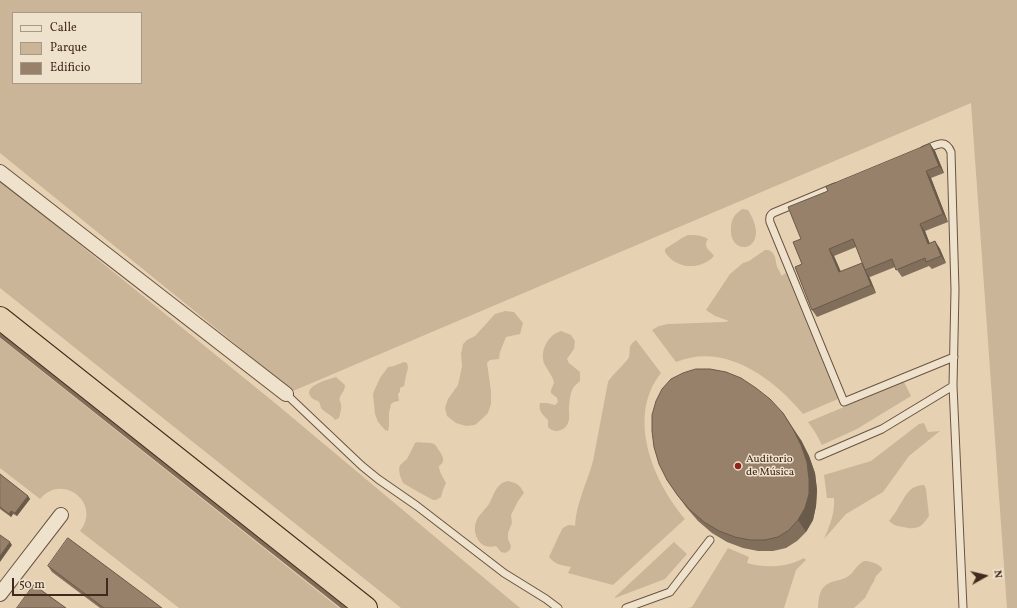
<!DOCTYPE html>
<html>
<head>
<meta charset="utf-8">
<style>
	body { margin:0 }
	#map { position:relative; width:1017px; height:608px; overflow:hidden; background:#e6d2b2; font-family:Vollkorn,serif }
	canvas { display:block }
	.legend { position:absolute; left:12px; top:12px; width:130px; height:72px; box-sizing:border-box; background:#efe2cd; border:1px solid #aa9887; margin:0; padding:5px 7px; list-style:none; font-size:12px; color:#42291d }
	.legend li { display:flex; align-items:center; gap:8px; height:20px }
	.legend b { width:20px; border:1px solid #aa9887 }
	.north { position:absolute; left:965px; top:556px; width:40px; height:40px; -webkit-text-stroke:3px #efe2cd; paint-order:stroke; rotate:82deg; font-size:11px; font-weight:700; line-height:16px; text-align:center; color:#42291d }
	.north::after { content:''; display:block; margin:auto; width:14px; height:18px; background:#42291d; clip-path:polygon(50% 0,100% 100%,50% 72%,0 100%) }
	.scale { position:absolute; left:12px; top:578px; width:96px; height:18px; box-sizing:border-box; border:2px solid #42291d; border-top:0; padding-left:5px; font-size:12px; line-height:14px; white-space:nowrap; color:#42291d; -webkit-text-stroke:3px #efe2cd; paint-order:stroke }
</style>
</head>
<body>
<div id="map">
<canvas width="1017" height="608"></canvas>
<ul class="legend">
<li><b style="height:5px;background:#efe2cd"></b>Calle</li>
<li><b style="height:11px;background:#cab599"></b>Parque</li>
<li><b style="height:11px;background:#97816a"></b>Edificio</li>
</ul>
<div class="north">N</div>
<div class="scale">50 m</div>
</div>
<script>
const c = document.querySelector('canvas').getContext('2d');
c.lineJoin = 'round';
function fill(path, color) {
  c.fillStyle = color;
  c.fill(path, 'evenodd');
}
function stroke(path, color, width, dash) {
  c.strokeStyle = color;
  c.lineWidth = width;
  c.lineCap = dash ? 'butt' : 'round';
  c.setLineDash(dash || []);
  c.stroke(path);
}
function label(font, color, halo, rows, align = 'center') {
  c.font = font + ' Vollkorn,serif';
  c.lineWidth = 3;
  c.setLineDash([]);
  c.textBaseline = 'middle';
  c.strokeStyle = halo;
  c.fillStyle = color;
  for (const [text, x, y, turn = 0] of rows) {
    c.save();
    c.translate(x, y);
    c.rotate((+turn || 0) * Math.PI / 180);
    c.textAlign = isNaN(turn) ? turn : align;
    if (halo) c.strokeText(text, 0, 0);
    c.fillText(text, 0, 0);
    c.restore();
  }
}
fill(new Path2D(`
	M0 0H1017V608H1007L971 103 293 391 0 153ZM13 13H141V83H13Z
	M0 180 275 403 520 608H401L0 288Z
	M742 209 748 210C774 251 728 260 731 227 732 218 734 215 742 209Z
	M688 235C695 235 702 235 708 239 707 241 706 242 706 244 706 250 712 252 714 256 700 271 675 269 665 252V249L682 238Z
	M765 250H769L773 253 775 257 777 267 781 274V276L786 273 838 399 803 414C773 378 725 342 676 362L652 330 659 326 668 324 724 322 729 321 715 316 706 310 730 274 743 263 749 261Z
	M505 311 514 312 523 323 520 334 506 337 500 352 499 359 490 360 487 363 491 391V404L488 413 483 418 475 425 466 426 456 423 447 416 445 408 448 399 458 385 460 376 462 366 461 354 463 344 467 340 475 336 495 314Z
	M561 331 571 335 575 341 574 349 567 359 569 363 580 372V381C578 383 575 385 573 388 570 394 569 403 569 410 569 414 570 419 568 423 565 431 554 434 548 427V420C543 415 538 411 540 403H547L555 405 558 402 557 398 551 393V390L554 383C553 376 547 370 544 363 540 350 548 335 561 331Z
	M0 338 339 608H179L80 531C102 504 63 472 40 499L0 468Z
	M636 340 661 373C626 417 653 481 685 519L613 585 568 573 571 567C561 565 556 565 549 557L562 529C566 525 571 524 575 526 576 503 587 483 593 461L608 382C612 375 627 362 629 357 631 348 627 347 636 340Z
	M404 362 407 363C409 370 407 370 406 376 405 379 405 383 404 386L400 388V392L398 394 399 401 394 402 391 404 389 413V427L388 431 385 430 378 422 375 414 373 394 374 391 380 378 388 367 394 366Z
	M336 377 345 385C345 390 342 393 340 397 339 403 340 399 341 404 342 408 340 414 339 418L335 420C332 415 327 414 323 410 320 408 321 405 319 402 317 400 313 400 311 397 302 386 329 379 336 377Z
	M904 382 911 396 857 429 822 445 815 432 808 422Z
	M924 423 928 432 940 431 909 456 883 492 846 514 824 539C830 525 835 513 834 498H827L824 475 871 461 919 424Z
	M418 442C423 443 430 442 434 444 437 446 436 446 438 449 442 455 447 461 439 466 439 472 443 477 446 483L443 490 441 497 436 500H433L413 489 403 483 400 476 399 469 400 465 407 459 415 443Z
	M508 481C517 483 520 485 524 493L518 501 511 515 512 523 508 533V539L511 546 510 550 505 553 501 552 496 546C491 547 487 547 483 545 476 540 473 530 476 522 478 515 485 510 489 504 494 495 496 483 508 481Z
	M924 485 926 489 929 516C921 528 917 530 903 527 897 526 893 525 889 521 892 517 896 512 898 508 906 496 908 486 924 485Z
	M674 542 687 554 665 579 615 598V597Z
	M728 548 749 557 747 563C766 568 786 568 804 558L806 560 796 570 784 608H688L692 607Z
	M864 561C871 561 877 563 882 568V570L876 576 874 581 871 586 865 598 854 608H818C819 594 820 585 835 581 839 580 844 579 847 577 854 573 856 565 864 561Z`), '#cab599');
stroke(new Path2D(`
	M0 335 344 608`), '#836c58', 4);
const lane = new Path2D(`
	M924 150C935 146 945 137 951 152L955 290 953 386 963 608
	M835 187 773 213C770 215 769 217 770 222L844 402 954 357
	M286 394 362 466 378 479 417 506 504 573 546 599 558 608
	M819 456 882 429 953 386
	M626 608 670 592 710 540`);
const street = new Path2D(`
	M0 172 286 394
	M0 594 61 515`);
const highway = new Path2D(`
	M0 318 366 608`);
stroke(lane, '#6b5342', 9);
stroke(street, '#6b5342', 16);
stroke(highway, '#42291d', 24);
stroke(lane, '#efe2cd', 7);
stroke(street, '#efe2cd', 14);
stroke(highway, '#e6d2b2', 22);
fill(new Path2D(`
	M930 144 935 151 944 173 931 178 948 222 925 231 930 244 935 241 940 249 946 263 932 269 929 266 902 277 895 267 870 277 869 276 876 293 817 317 812 310 802 264 801 239 828 191ZM856 247 863 264 841 272 834 256Z
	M801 440 809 456 815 473 817 490 816 506 813 520 806 532 797 541 786 548 773 551H758L743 548 727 542 712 533 698 521 686 507 667 480Z
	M0 474 28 496 30 499 17 516 13 514 11 517 0 509Z
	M48 566 162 608H100L52 572Z`), '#826f5b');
fill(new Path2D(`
	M930 144 935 151 944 173 939 166Z
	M926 171 931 178 948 222 943 214Z
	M920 224 925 231 933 252 928 244Z
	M935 241 940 249 946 263 941 256Z
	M829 249 834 256 844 279 839 272Z
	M862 263 865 270 869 276 876 293 871 285Z
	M783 413 801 440 809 456 815 473 817 490 816 506 813 520 806 532 798 520Z
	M28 496 30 499 17 516 15 513Z
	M11 511 13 514 11 517 9 514Z
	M10 542 12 545 0 562V556Z`), '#6a5a4a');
const building = new Path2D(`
	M930 144 939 166 926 171 943 214 920 224 928 244 935 241 941 256 926 262 925 258 896 270 892 259 865 270 853 239 829 249 839 272 862 263 871 285 812 310 795 267 802 264 793 242 801 239 788 207 828 191 826 187Z
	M696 369H710L726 372 741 378 756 388 770 399 783 413 793 429 801 445 807 462 809 479V494L805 508 798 520 789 530 778 537 765 540H750L735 537 719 531 704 522 690 510 678 496 667 480 659 464 654 447 652 431V415L656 401 662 389 671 379 683 373Z
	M0 474 28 496 15 513 11 511 9 514 0 507Z
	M0 535 10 542 0 556Z
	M68 538 162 608H104L48 566Z
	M34 585 66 608H17Z`);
fill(building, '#97816a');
stroke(building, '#6a5a4a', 1);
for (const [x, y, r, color] of [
	[738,466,4,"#8f2418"]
]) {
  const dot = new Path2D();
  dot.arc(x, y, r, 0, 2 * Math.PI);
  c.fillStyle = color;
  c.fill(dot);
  stroke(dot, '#efe2cd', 1.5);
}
label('11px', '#42291d', '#efe2cd', [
	["Auditorio",746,460],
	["de Música",746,473]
], 'left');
</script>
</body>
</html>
